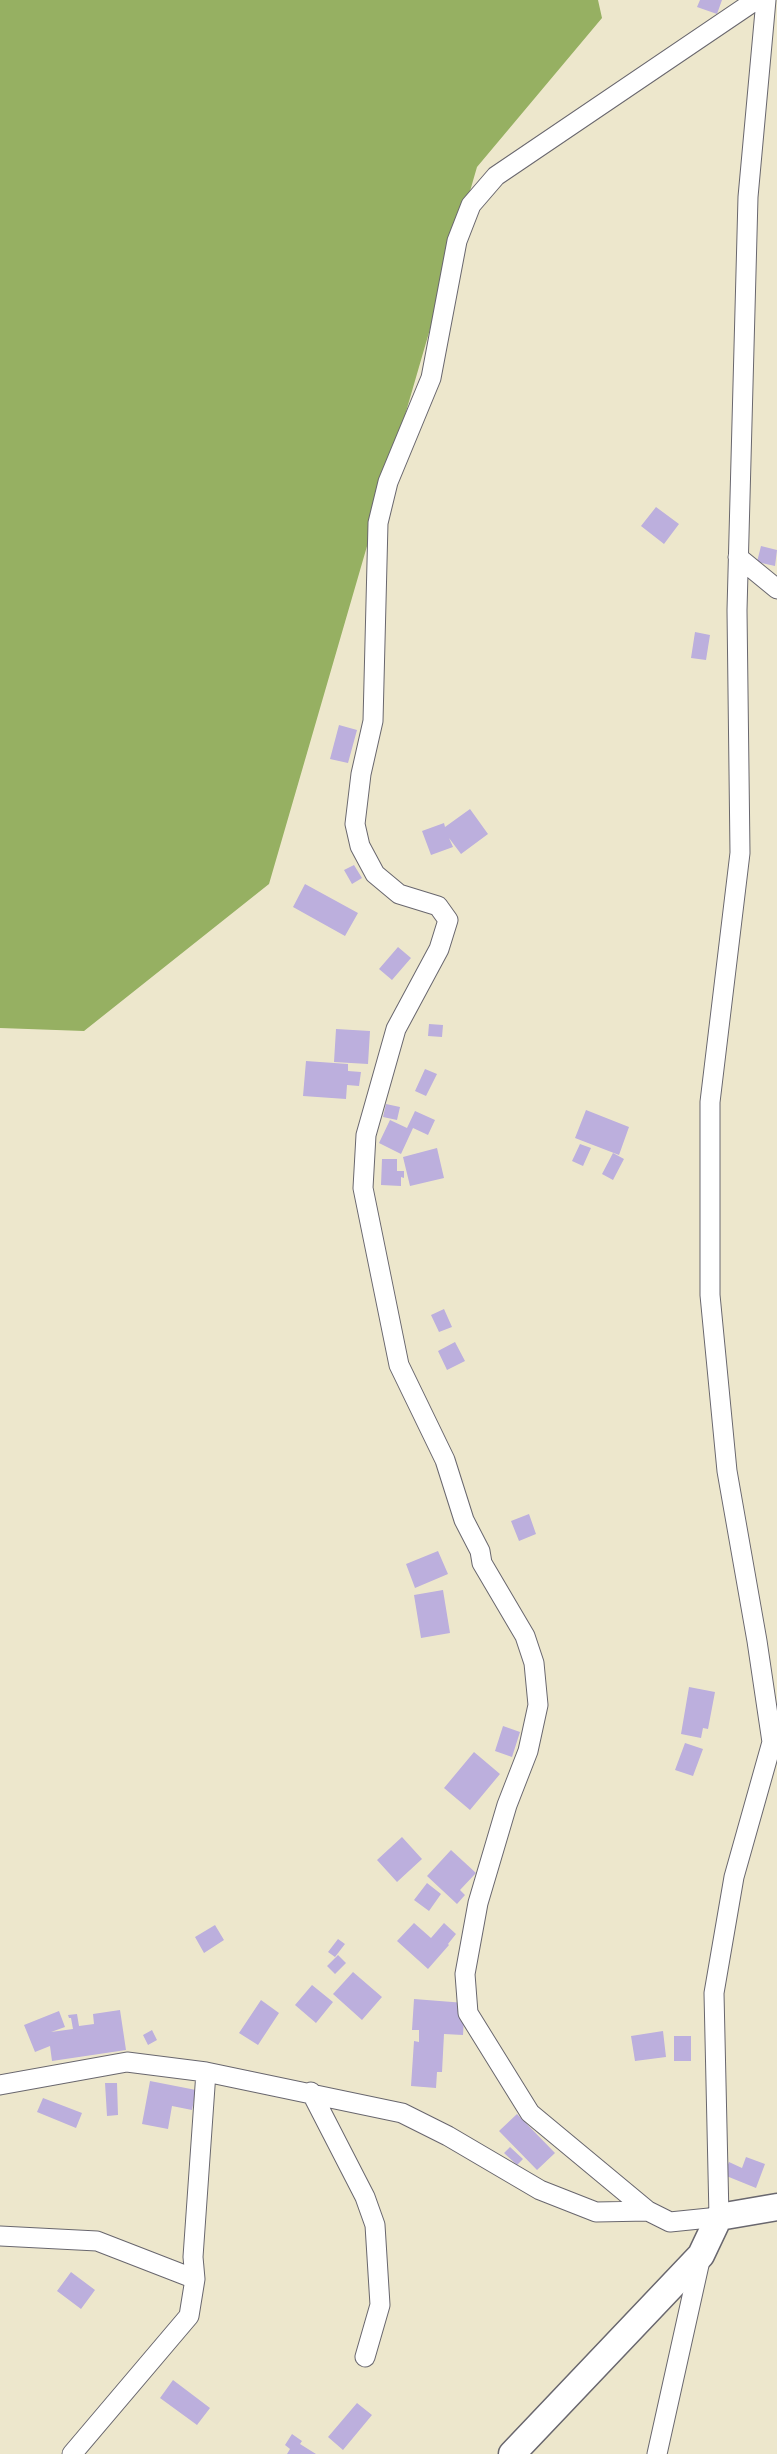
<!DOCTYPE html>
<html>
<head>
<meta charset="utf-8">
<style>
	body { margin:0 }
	canvas { display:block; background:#ede7cc }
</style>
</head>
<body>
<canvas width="777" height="2454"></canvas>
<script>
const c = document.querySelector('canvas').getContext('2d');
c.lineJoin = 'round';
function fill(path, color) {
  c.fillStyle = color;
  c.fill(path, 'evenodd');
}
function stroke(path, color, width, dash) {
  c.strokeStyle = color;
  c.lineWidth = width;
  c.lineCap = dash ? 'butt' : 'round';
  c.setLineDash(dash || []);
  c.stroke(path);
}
fill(new Path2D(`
	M0 0H598L602 18 477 167 269 884 84 1031 0 1028Z`), '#96b062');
fill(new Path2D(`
	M700 0H722L717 14 697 7Z
	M656 507 679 524 664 544 641 526Z
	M761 546 777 550 775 566 757 562Z
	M695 632 710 635 706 660 691 658Z
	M339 725 357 730 348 763 330 759Z
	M470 809 488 834 461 854 449 838 453 847 431 855 422 831 444 823 445 827Z
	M354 865 362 878 352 884 344 870Z
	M305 884 358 913 345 936 293 907Z
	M398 947 411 958 392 980 379 969Z
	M429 1024 443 1025 442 1037 428 1036Z
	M336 1029 370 1031 368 1064 334 1062Z
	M306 1061 348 1064V1071L361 1072 359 1086 347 1085 346 1099 303 1096Z
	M425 1069 437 1074 426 1096 415 1091Z
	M386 1104 400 1107 397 1120 383 1117Z
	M586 1110 629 1127 619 1155 575 1138Z
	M415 1111 435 1120 428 1135 413 1128 401 1154 379 1143 390 1120 407 1128Z
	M580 1144 591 1148 583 1166 572 1161Z
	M437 1148 444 1178 410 1186 403 1157Z
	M613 1153 624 1159 613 1180 602 1174Z
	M382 1159H397V1171H404V1178L401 1177V1186L381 1185Z
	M444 1309 452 1327 439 1332 431 1315Z
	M455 1342 465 1361 447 1370 438 1351Z
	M529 1514 536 1534 519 1541 511 1521Z
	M438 1551 448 1574 415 1588 406 1564Z
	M443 1590 450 1633 421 1638 414 1595Z
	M689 1687 715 1692 708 1729 703 1728 701 1738 681 1734Z
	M503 1726 520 1732 512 1757 495 1751Z
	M685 1743 703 1749 693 1776 675 1770Z
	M474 1752 500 1774 470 1810 444 1788Z
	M402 1837 422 1859 397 1882 377 1860Z
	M451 1850 476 1873 460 1890 465 1895 457 1904 427 1876Z
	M427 1883 441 1894 429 1911 414 1900Z
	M414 1923 431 1938 444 1923 456 1934 448 1944 449 1945 428 1969 397 1941Z
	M215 1925 224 1940 204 1953 195 1937Z
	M338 1939 345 1944 335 1957 328 1952Z
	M338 1955 346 1963 335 1974 327 1966Z
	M353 1972 382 1997 362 2020 333 1994Z
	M312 1985 333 2002 316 2023 295 2005Z
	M414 1999 465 2003 463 2035 444 2034 442 2072H437L436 2088 411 2086 414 2041 419 2042V2030H412Z
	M261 2000 279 2013 258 2045 239 2033Z
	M120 2010 126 2050 52 2061 50 2046 35 2052 24 2025 59 2011 65 2027 51 2032 73 2029 71 2018H69L68 2015 77 2014 79 2026 94 2024 93 2014Z
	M152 2030 157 2040 148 2045 143 2035Z
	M663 2031 666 2057 635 2061 631 2036Z
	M674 2036H691V2061H674Z
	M150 2081 196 2090 192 2110 172 2106 168 2129 142 2124Z
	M105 2083H117L118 2115 107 2116Z
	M43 2098 82 2113 76 2128 37 2112Z
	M517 2114 555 2153 537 2170 499 2131Z
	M510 2147 523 2159 517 2165 504 2153Z
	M746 2157 765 2164 756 2188 724 2175 729 2162 742 2168Z
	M71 2272 95 2290 81 2309 57 2291Z
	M173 2380 210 2408 197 2425 160 2398Z
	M357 2403 372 2415 343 2450 328 2437Z
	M292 2434 302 2441 300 2444 316 2454H287L290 2449 285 2445Z`), '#bcafdd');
const street = new Path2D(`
	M738 557 777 589
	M0 2085 127 2062 206 2072 402 2113 448 2136 540 2190 596 2212 648 2211 670 2222 719 2217 714 1993 734 1877 772 1742 757 1641 727 1471 710 1295V1102L740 853 737 610 748 197 766 0
	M311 2092 365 2197 375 2225 380 2305 365 2357
	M648 2211 530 2113 468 2013 465 1974 478 1903 507 1805 528 1751 538 1705 534 1663 525 1636 482 1563 480 1551 464 1520 445 1460 399 1365 363 1188 366 1135 396 1029 439 949 448 920 438 906 399 894 375 874 360 846 355 824 361 774 373 721 378 523 388 482 431 378 457 241 471 205 496 176 756 0
	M0 2236 97 2241 195 2279
	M72 2454 189 2316 195 2279 193 2257 206 2072
	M657 2454 701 2256`);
const secondary = new Path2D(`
	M512 2454 701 2255 719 2217 777 2207`);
stroke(street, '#69676e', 21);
stroke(secondary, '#69676e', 29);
stroke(street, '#fff', 19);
stroke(secondary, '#fff', 26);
</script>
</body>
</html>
